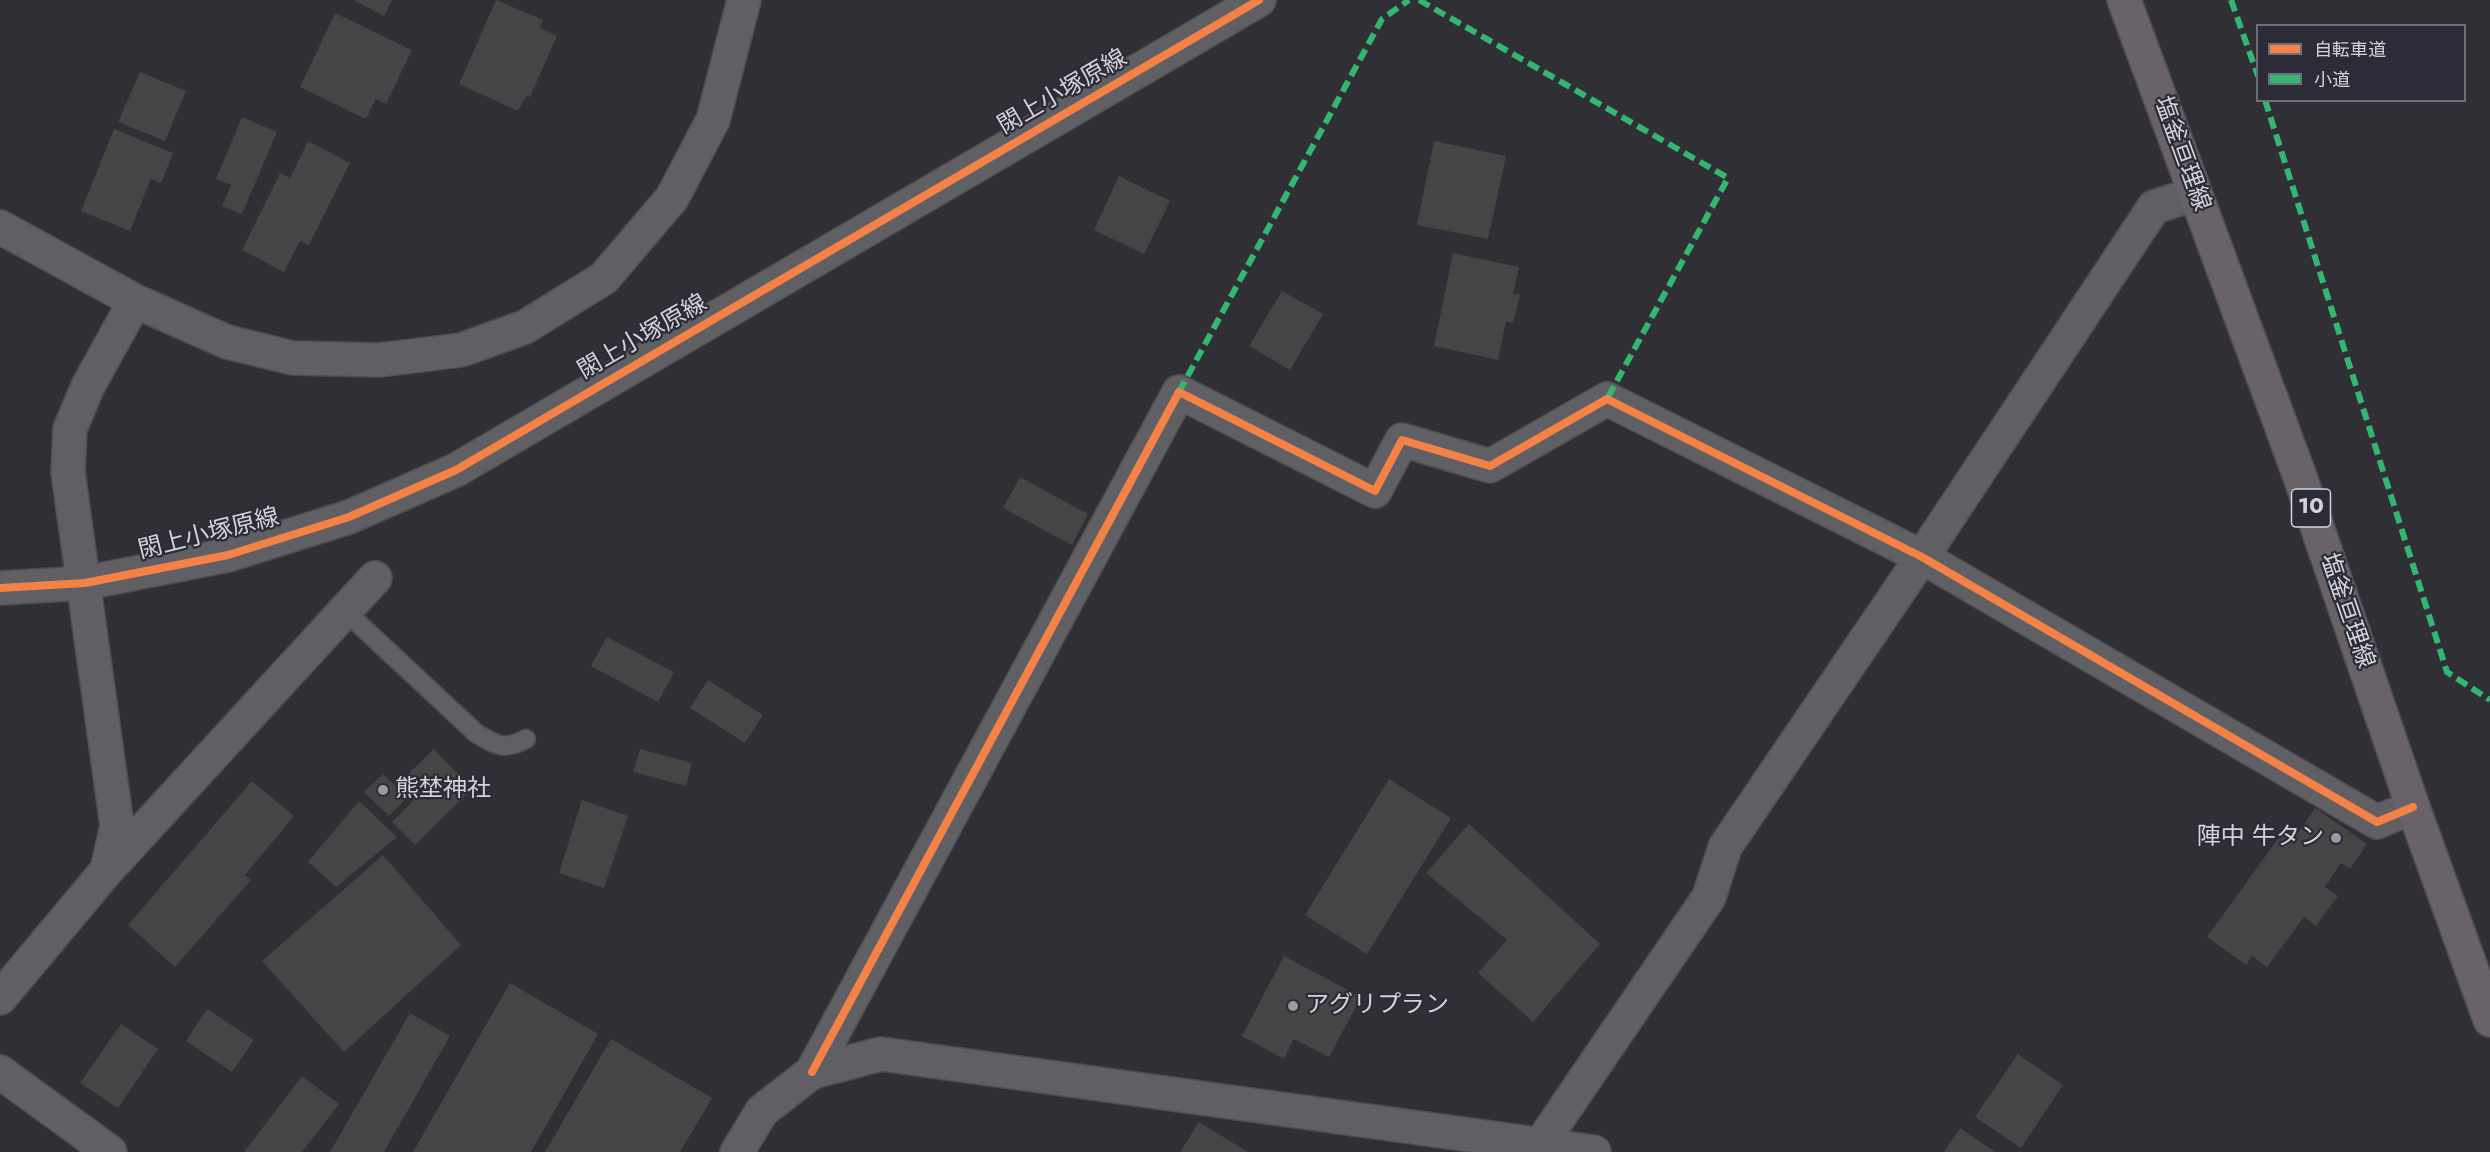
<!DOCTYPE html>
<html>
<head>
<meta charset="utf-8">
<style>
	body { margin:0 }
	#map { position:relative; width:2490px; height:1152px; overflow:hidden; background:#2f2f35; font-family:Jost,"Noto Sans JP",sans-serif }
	canvas { display:block }
	.legend { position:absolute; left:2256px; top:24px; width:210px; height:78px; box-sizing:border-box; background:#2c2c38; border:2px solid #6f6f79; margin:0; padding:8px 10px; list-style:none; font-size:18px; color:#d3d3db }
	.legend li { display:flex; align-items:center; gap:12px; height:30px }
	.legend b { width:30px; border:2px solid #6f6f79 }
</style>
</head>
<body>
<div id="map">
<canvas width="2490" height="1152"></canvas>
<ul class="legend">
<li><b style="height:8px;background:#f48246"></b>自転車道</li>
<li><b style="height:8px;background:#33b770"></b>小道</li>
</ul>
</div>
<script>
const c = document.querySelector('canvas').getContext('2d');
c.lineJoin = 'round';
function fill(path, color) {
  c.fillStyle = color;
  c.fill(path, 'evenodd');
}
function stroke(path, color, width, dash) {
  c.strokeStyle = color;
  c.lineWidth = width;
  c.lineCap = dash ? 'butt' : 'round';
  c.setLineDash(dash || []);
  c.stroke(path);
}
function label(font, color, halo, rows, align = 'center') {
  c.font = font + ' Jost,"Noto Sans JP",sans-serif';
  c.lineWidth = 4.5;
  c.setLineDash([]);
  c.textBaseline = 'middle';
  c.strokeStyle = halo;
  c.fillStyle = color;
  for (const [text, x, y, turn = 0] of rows) {
    c.save();
    c.translate(x, y);
    c.rotate((+turn || 0) * Math.PI / 180);
    c.textAlign = isNaN(turn) ? turn : align;
    if (halo) c.strokeText(text, 0, 0);
    c.fillText(text, 0, 0);
    c.restore();
  }
}
fill(new Path2D(`
	M353 0H392L384 16Z
	M496 0 543 20 540 28 557 36 530 97 526 96 518 111 459 84Z
	M335 13 412 50 386 104 376 99 366 119 300 87Z
	M140 72 186 91 165 141 118 122Z
	M242 117 277 132 242 214 222 206 231 185 216 179Z
	M114 129 173 153 161 183 151 179 130 231 81 211Z
	M308 141 350 163 309 245 300 241 284 272 242 250 280 173 290 178Z
	M1434 141 1506 156 1488 239 1417 225Z
	M1119 176 1170 201 1144 254 1094 230Z
	M1453 253 1519 267 1513 294 1520 295 1513 323 1506 321 1498 360 1434 346Z
	M1282 291 1323 314 1290 370 1249 346Z
	M1020 477 1088 514 1072 545 1003 508Z
	M607 637 674 672 658 702 591 666Z
	M708 680 763 715 745 743 690 708Z
	M434 749 472 789 415 845 392 822 414 800 398 784Z
	M640 749 692 763 686 786 633 772Z
	M383 774 407 798 389 816 364 792Z
	M1389 779 1451 818 1367 954 1305 915Z
	M252 781 294 816 245 875 251 880 175 967 128 925Z
	M582 800 628 816 604 888 559 873Z
	M359 801 397 837 336 887 308 862Z
	M2315 808 2367 844 2350 869 2341 863 2325 887 2338 896 2316 926 2304 917 2267 967 2252 956 2246 965 2207 937 2288 825 2298 833Z
	M1469 824 1600 944 1533 1022 1478 973 1507 940 1426 873Z
	M383 855 461 945 344 1052 262 961Z
	M1284 956 1361 997 1329 1057 1294 1039 1284 1059 1242 1036Z
	M510 983 598 1034 531 1152H413Z
	M207 1009 254 1040 232 1072 186 1041Z
	M410 1013 450 1036 384 1152H330Z
	M121 1024 158 1049 118 1108 80 1083Z
	M611 1039 712 1098 680 1152H545Z
	M2018 1054 2063 1085 2021 1148 1975 1117Z
	M302 1076 339 1104 302 1152H244Z
	M1199 1122 1248 1152H1180Z
	M1960 1128 1995 1152H1944Z`), '#464445');
const service = new Path2D(`
	M345 611 476 733C496 745 503 751 526 739`);
const minor = new Path2D(`
	M0 227 135 301 227 342 293 358 380 360 461 350 525 327 604 278 672 198 713 120 744 0
	M108 869 375 578
	M0 998 107 870 117 826 68 472 70 429 88 386 135 301
	M0 1072 110 1152
	M812 1072 1179 392 1375 491 1402 440 1490 466 1607 399 1922 557 2377 822 2413 807
	M1540 1145 1709 897 1725 847 1922 557 2154 207 2195 194
	M737 1152 762 1111 812 1072 881 1054 1594 1152`);
const tertiary = new Path2D(`
	M0 588 85 583 228 555 349 517 456 470 1259 0`);
const primary = new Path2D(`
	M2124 0 2299 474 2413 807 2490 1020`);
stroke(service, '#4c4c52', 21);
stroke(minor, '#4c4c52', 36);
stroke(tertiary, '#4c4c52', 36);
stroke(primary, '#4c4c52', 36);
stroke(service, '#5f5f64', 18);
stroke(minor, '#5f5f64', 33);
stroke(tertiary, '#5f5f64', 33);
stroke(primary, '#696268', 33);
stroke(new Path2D(`
	M1419 0 1728 178 1607 399
	M2231 0 2258 76
	M2265 100 2447 672 2490 700
	M1179 392 1382 19 1409 0`), '#33b770', 6, [12, 6]);
stroke(new Path2D(`
	M0 588 85 583 228 555 349 517 456 470 1259 0
	M812 1072 1179 392 1375 491 1402 440 1490 466 1607 399 1922 557 2377 822 2413 807`), '#f48246', 8);
for (const [x, y, r, color] of [
	[383,790,6,"#9a9aa1"],
	[2336,838,6,"#9a9aa1"],
	[1293,1006,6,"#9a9aa1"]
]) {
  const dot = new Path2D();
  dot.arc(x, y, r, 0, 2 * Math.PI);
  c.fillStyle = color;
  c.fill(dot);
  stroke(dot, '#2c2c38', 2);
}
for (const [x, y, w] of [
	[2311,508,39]
]) {
  const box = new Path2D();
  box.roundRect(x - w / 2, y - 19, w, 38, 4.5);
  c.fillStyle = '#2c2c38';
  c.fill(box);
  stroke(box, '#d3d3db', 1.5);
}
label('bold 22px', '#d3d3db', null, [
	["10",2311,508]
]);
label('24px', '#d3d3db', '#2c2c38', [
	["閖上小塚原線",1063,93,-30],
	["塩釜亘理線",2181,154,70],
	["閖上小塚原線",643,338,-30],
	["閖上小塚原線",209,535,-14],
	["塩釜亘理線",2346,611,71]
]);
label('24px', '#d3d3db', '#2c2c38', [
	["熊埜神社",395,790],
	["陣中 牛タン",2324,838,"right"],
	["アグリプラン",1305,1006]
], 'left');
</script>
</body>
</html>
